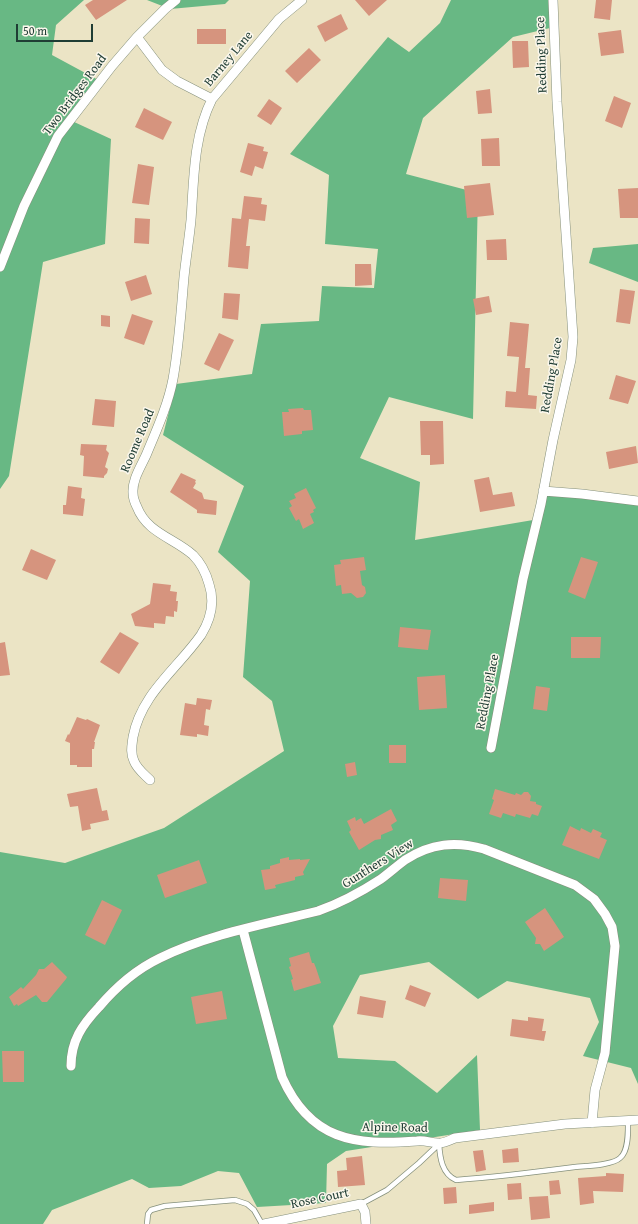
<!DOCTYPE html>
<html>
<head>
<meta charset="utf-8">
<style>
	body { margin:0 }
	#map { position:relative; width:638px; height:1224px; overflow:hidden; background:#ebe4c5; font-family:"Gentium Book Plus",serif }
	canvas { display:block }
	.scale { position:absolute; left:16px; top:24px; width:77px; height:18px; box-sizing:border-box; border:2px solid #1f3d34; border-top:0; padding-left:5px; font-size:12px; line-height:14px; white-space:nowrap; color:#1f3d34; -webkit-text-stroke:3px #fbf7ec; paint-order:stroke }
</style>
</head>
<body>
<div id="map">
<canvas width="638" height="1224"></canvas>
<div class="scale">50 m</div>
</div>
<script>
const c = document.querySelector('canvas').getContext('2d');
c.lineJoin = 'round';
function fill(path, color) {
  c.fillStyle = color;
  c.fill(path, 'evenodd');
}
function stroke(path, color, width, dash) {
  c.strokeStyle = color;
  c.lineWidth = width;
  c.lineCap = dash ? 'butt' : 'round';
  c.setLineDash(dash || []);
  c.stroke(path);
}
function label(font, color, halo, rows, align = 'center') {
  c.font = font + ' "Gentium Book Plus",serif';
  c.lineWidth = 3;
  c.setLineDash([]);
  c.textBaseline = 'middle';
  c.strokeStyle = halo;
  c.fillStyle = color;
  for (const [text, x, y, turn = 0] of rows) {
    c.save();
    c.translate(x, y);
    c.rotate((+turn || 0) * Math.PI / 180);
    c.textAlign = isNaN(turn) ? turn : align;
    if (halo) c.strokeText(text, 0, 0);
    c.fillText(text, 0, 0);
    c.restore();
  }
}
fill(new Path2D(`
	M0 0H84L56 25 52 55 102 82 72 121 111 139 105 244 43 262 9 476 0 489Z
	M147 0H229L225 4 170 9Z
	M451 0H551L554 27 513 37 423 118 406 174 478 193 473 419 389 397 360 458 420 482 415 540 539 519 546 491 638 501V1084L631 1068 583 1056 599 1022 590 998 507 981 478 999 429 962 360 975 333 1026 338 1058 395 1061 437 1093 477 1055 480 1130 346 1151 327 1164 326 1203 257 1207 239 1173 218 1171 181 1186 149 1188 132 1179 52 1210 43 1224H0V852L65 863 164 828 284 751 272 701 243 677 250 581 218 552 244 486 163 435 176 384 252 374 261 324 319 321 322 286 374 288 378 249 325 244 329 175 290 154 388 37 409 52 440 23Z
	M638 244V282L589 263 593 248Z`), '#68b884');
fill(new Path2D(`
	M93 0H127L96 20 85 5Z
	M355 0H387L369 16Z
	M596 0H612L610 20 594 18Z
	M341 14 348 29 325 42 317 26Z
	M197 29H226V44H197Z
	M621 30 624 53 601 56 598 33Z
	M512 41H528L529 67 513 68Z
	M309 48 321 60 297 83 285 71Z
	M490 89 492 113 478 114 476 91Z
	M614 96 631 103 622 128 605 121Z
	M269 99 282 108 271 125 257 116Z
	M144 108 172 122 163 140 135 127Z
	M499 138 500 166H482L481 139Z
	M248 143 264 147 263 151 268 152 263 169 255 166 252 176 240 172Z
	M138 164 154 167 149 205 132 203Z
	M490 183 494 215 467 218 464 186Z
	M638 188V218H620L618 189Z
	M244 196 262 198 261 204 267 205 265 221 249 219 246 246H250L248 269 228 267 232 218 241 219Z
	M135 218 150 219 149 244 134 243Z
	M506 239 507 260H487L486 240Z
	M355 264H371L372 285 355 286Z
	M146 275 152 294 131 301 125 282Z
	M620 289 635 291 630 324 616 322Z
	M224 293 240 294 238 320 222 318Z
	M489 296 492 312 476 315 473 299Z
	M132 314 153 321 144 345 124 338Z
	M101 315 110 316V327L101 326Z
	M510 322 529 324 525 368H530L528 395 537 396 536 409 505 407 506 391 516 392 519 357 507 356Z
	M219 333 234 340 219 371 204 364Z
	M616 375 636 381 628 404 609 399Z
	M95 399 116 401 114 427 92 425Z
	M303 408 304 410H311L313 430 302 431V434L284 436 282 412H289L288 409Z
	M420 421H443L444 464 430 465V455H421Z
	M81 444 107 445 106 450 109 453 105 467 108 469 107 473 104 476V478L83 476 84 456 80 455Z
	M636 446 638 463 609 469 606 452Z
	M181 473 196 480 195 482 196 483 193 488 202 493 204 499 217 501 216 515 197 513V510L170 492Z
	M489 477 493 495 512 492 515 506 480 512 474 480Z
	M68 486 82 488 81 498 85 499 83 516 63 514V505H66Z
	M306 488 316 508 313 510 314 512 310 514 314 523 303 529 299 519 296 521 289 508 292 506 289 501 296 498 294 494Z
	M31 549 56 560 47 580 22 570Z
	M364 557 366 570 360 571 362 585 365 587 366 593 363 597 357 598 351 593 342 594 341 585 336 586 334 565 341 564 340 560Z
	M581 557 598 562 585 599 568 592Z
	M153 583 171 585 170 591 177 592 176 601H178L177 612 174 611V617L166 616 165 624 154 623V628L135 626 131 614 150 604Z
	M400 627 431 630 428 650 398 647Z
	M120 632 139 643 119 674 100 662Z
	M571 637H601L600 658H571Z
	M5 642 10 675 0 676V643Z
	M445 675 447 708 419 710 417 677Z
	M536 686 550 688 547 711 533 709Z
	M197 698 212 700 210 710 206 709 204 725 209 726 208 736 197 734V737L180 735 185 703 196 705Z
	M77 717 86 720 87 719 100 725 94 742H95L94 749H92V767H77V765H70V743L65 741 68 734 69 735Z
	M389 745H406V763H389Z
	M355 762 357 775 347 777 345 764Z
	M97 788 102 811 107 810 109 820 90 824 91 829 82 831 78 806 70 807 67 794Z
	M495 789 515 795 516 793 521 795 524 792H528L531 796 530 801 536 802V804L542 806 538 816 532 814 530 818 516 814 515 817 503 813 501 818 489 814 494 800 492 799Z
	M391 809 397 821 391 825 393 830 381 835V839L375 840 359 850 349 832 351 830 347 821 355 817 356 821 361 818 364 824Z
	M570 826 580 831 581 828 591 833 593 829 602 833 600 837 607 840 599 859 562 845Z
	M289 857V860L300 859V860L310 859 303 872 304 875 295 877V880L275 885 276 888 265 890 261 870 270 869V866L280 863V859Z
	M199 860 207 883 165 898 157 875Z
	M440 878 468 880 466 901 438 898Z
	M102 900 122 910 105 945 85 935Z
	M545 908 564 937 544 951 540 944H535L536 938 525 922Z
	M309 952 312 963H314L316 968 321 983 294 991 291 980 293 979 289 967 291 966 289 958Z
	M52 962 67 977 66 979 47 1002H42L36 995 18 1006 17 1004 14 1006 9 997 21 987 23 989 36 975 39 969H44Z
	M410 985 431 993 425 1007 405 999Z
	M222 991 227 1019 196 1024 191 997Z
	M360 996 386 1001 383 1018 357 1014Z
	M528 1017 544 1019 542 1031H546L544 1041 510 1036 512 1019 528 1021Z
	M2 1051H24V1082H3Z
	M518 1148 519 1162 503 1163 502 1150Z
	M483 1150 486 1170 476 1172 473 1151Z
	M362 1156 365 1185 338 1187 337 1171 347 1170 346 1158Z
	M606 1173 624 1174 623 1192 593 1191 594 1203 580 1205 578 1178 606 1176Z
	M559 1180 561 1194 550 1195 549 1181Z
	M521 1183 522 1199 508 1200 507 1184Z
	M456 1187 457 1203 444 1204 443 1188Z
	M548 1196 550 1218 531 1220 529 1197Z
	M494 1202V1211L469 1214V1205Z`), '#d6947e');
const lane = new Path2D(`
	M439 1144C440 1158 442 1174 456 1180 496 1177 536 1172 575 1167 586 1166 613 1165 620 1158 629 1151 628 1130 628 1120
	M361 1204 387 1190 419 1163 439 1144
	M147 1224 148 1214 151 1210 165 1206 235 1200 247 1204 254 1210 262 1224`);
const street = new Path2D(`
	M137 37 162 70 177 81 212 99
	M0 267 24 206 58 136 112 66 137 37 165 9 176 0
	M543 491 582 494 638 501
	M491 748 523 579 541 504 553 440 571 360 573 337 557 102 553 0
	M150 780C144 774 137 769 134 761 130 753 132 745 133 737 141 694 177 669 201 635 211 619 215 602 209 584 206 573 201 563 193 555 174 538 147 533 137 507 135 503 133 497 133 493 132 479 142 465 147 453 157 429 168 405 173 379 179 346 181 312 184 277 186 258 189 240 191 220 194 180 193 137 212 99L279 19 302 0
	M243 930 282 1077C310 1140 354 1146 417 1141 425 1140 431 1143 438 1143 443 1144 450 1140 455 1138L565 1124 638 1120
	M71 1066C71 1041 82 1025 99 1007 116 987 137 969 160 958 209 934 266 924 318 911 341 903 361 892 381 879 389 873 397 866 405 860 431 843 456 841 484 849L575 885 594 899 605 914 612 927 615 946 605 1053 595 1090 592 1123
	M264 1224 361 1204 365 1212 366 1224`);
stroke(lane, '#85907c', 6);
stroke(street, '#85907c', 10);
stroke(lane, '#fff', 4.5);
stroke(street, '#fff', 9);
label('13px', '#1f3d34', '#fbf7ec', [
	["Redding Place",542,55,-92],
	["Barney Lane",229,59,-50],
	["Two Bridges Road",75,95,-53],
	["Redding Place",552,375,-80],
	["Roome Road",138,441,-67],
	["Redding Place",488,692,-79],
	["Gunthers View",378,864,-32],
	["Alpine Road",395,1128,1],
	["Rose Court",320,1199,-12]
]);
</script>
</body>
</html>
